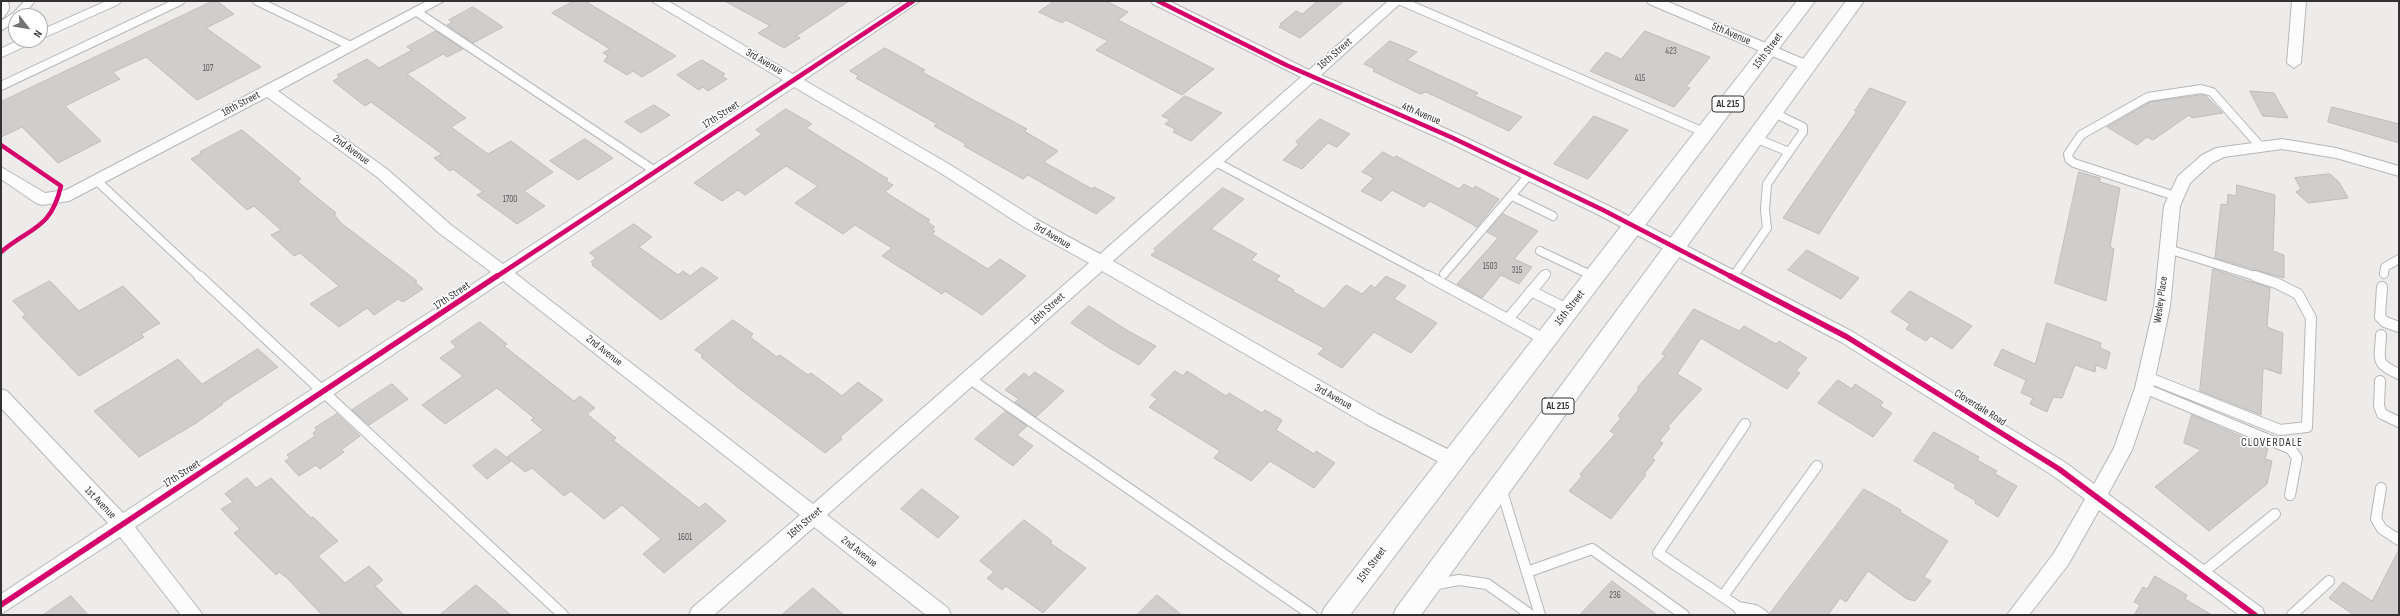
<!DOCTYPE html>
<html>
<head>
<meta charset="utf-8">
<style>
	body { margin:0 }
	#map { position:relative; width:2400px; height:616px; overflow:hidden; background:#eeecea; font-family:"Sofia Sans Condensed",sans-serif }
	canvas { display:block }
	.frame { position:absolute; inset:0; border:2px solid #333131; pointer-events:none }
	.north { position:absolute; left:8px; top:8px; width:40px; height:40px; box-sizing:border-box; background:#fff; border:1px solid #adadad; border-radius:50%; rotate:121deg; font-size:11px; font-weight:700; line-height:16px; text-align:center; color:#333131 }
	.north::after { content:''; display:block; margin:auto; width:14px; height:18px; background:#747272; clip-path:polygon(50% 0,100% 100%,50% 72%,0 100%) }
</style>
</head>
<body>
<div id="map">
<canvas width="2400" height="616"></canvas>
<div class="frame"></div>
<div class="north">N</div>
</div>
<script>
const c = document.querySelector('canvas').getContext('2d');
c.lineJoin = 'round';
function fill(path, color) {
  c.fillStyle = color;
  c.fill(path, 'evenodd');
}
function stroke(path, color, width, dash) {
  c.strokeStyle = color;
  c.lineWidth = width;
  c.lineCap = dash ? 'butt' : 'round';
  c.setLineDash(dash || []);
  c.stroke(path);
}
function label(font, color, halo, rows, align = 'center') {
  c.font = font + ' "Sofia Sans Condensed",sans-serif';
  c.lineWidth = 3;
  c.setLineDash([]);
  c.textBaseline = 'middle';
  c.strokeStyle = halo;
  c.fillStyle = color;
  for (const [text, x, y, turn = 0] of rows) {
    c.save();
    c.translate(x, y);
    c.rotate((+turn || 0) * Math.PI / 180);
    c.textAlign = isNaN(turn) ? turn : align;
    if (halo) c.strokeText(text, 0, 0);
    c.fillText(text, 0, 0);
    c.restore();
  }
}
const building = new Path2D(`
	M213 1H217L234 14 206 28 261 67 197 100 146 57 113 72 120 79 65 106 101 141 58 163 22 127 1 137V102Z
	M574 1H585L676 56 642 77 633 71 627 75 604 61 608 56 603 53 610 49 552 13Z
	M725 1H849L796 36 800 38 784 48 758 33 770 26Z
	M1054 1H1106L1128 12 1118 20 1214 69 1182 95 1096 50 1108 41 1066 20 1062 23 1039 12Z
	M1318 1H1344L1300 38 1279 27 1282 25 1280 24 1296 11 1302 14Z
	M473 7 503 27 473 43 447 25 453 22 449 20Z
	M436 31 463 49 447 57 443 54 407 74 466 118 451 127 488 154 511 141 553 172 524 191 545 206 517 224 477 195 483 192 453 169 450 171 434 158 442 154 371 102 365 106 333 81 340 77 337 75 367 59 379 68 412 50 407 47Z
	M1645 31 1710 57 1686 87 1690 88 1674 107 1590 71 1606 52 1621 59Z
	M1390 41 1417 52 1407 60 1478 93 1475 96 1522 117 1509 131 1426 92 1420 94 1373 71 1375 69 1364 64Z
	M885 48 925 70 922 72 1027 129 1024 131 1058 151 1044 162 1092 189 1094 187 1115 198 1096 214 1028 175 1023 179 964 146 966 144 934 126 937 124 856 78 859 76 850 71Z
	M702 60 725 74 722 76 727 79 708 91 703 87 699 90 677 75Z
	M1870 88 1906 102 1819 234 1783 218 1857 111H1855Z
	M2250 91 2274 93 2288 118 2263 116Z
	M2201 95 2206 96 2223 113 2192 118 2189 115 2153 140 2147 137 2137 145 2107 127 2150 102Z
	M1185 96 1222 113 1191 141 1173 132 1175 129 1165 124 1170 120 1162 116Z
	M654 105 670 115 641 133 625 122Z
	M2332 107 2399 124V143L2328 122Z
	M786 109 812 124 806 128 888 179 886 181 893 185 885 192 930 220 927 222 935 227 931 229 935 231 932 234 988 269 1000 259 1026 276 982 315 945 291 942 294 882 256 892 248 855 225 843 234 795 203 818 186 786 166 745 195 738 190 722 201 694 183 762 134 756 130Z
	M1594 116 1628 130 1588 179 1554 164Z
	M1320 119 1350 134 1337 147 1328 143 1302 169 1283 160 1299 144 1296 142Z
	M242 130 301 179 297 181 336 213 334 214 341 223 417 281 415 282 423 289 403 302 398 299 374 315 367 308 339 327 310 304 339 286 300 253 294 256 271 235 281 230 254 206 247 210 191 159 202 153 200 152Z
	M585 139 613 158 578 180 550 161Z
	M1383 152 1394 158 1396 156 1459 189 1464 184 1473 189 1475 186 1499 199 1477 227 1430 201 1424 207 1392 190 1381 201 1361 191 1374 178 1362 172Z
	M2079 172 2100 178V182L2120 188 2110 247 2114 249 2106 301 2055 283Z
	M2330 174 2339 182 2348 198 2308 203 2296 192 2301 189 2295 178Z
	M2237 185 2275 195 2273 251 2284 255V278L2215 258 2221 204 2227 205 2228 194 2236 196Z
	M1223 188 1244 199 1211 229 1257 254 1251 260 1280 276 1276 280 1294 290 1292 291 1324 309 1346 285 1362 294 1371 285 1375 288 1386 276 1406 286 1394 299 1437 323 1411 353 1374 332 1342 368 1318 354 1324 348 1151 255 1156 251 1154 249Z
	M1503 214 1538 231 1514 259 1532 267 1519 284 1501 275 1482 298 1457 284 1498 238 1487 232Z
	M634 224 652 237 639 247 678 275 683 271 690 276 702 267 718 278 661 320 592 265 594 264 591 262 596 258 590 253Z
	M1807 250 1859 278 1841 299 1788 270Z
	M2213 269 2270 288 2267 327 2283 333 2281 374 2263 368 2261 415 2200 391Z
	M50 281 79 311 123 286 160 323 141 334 144 337 79 376 22 317 26 315 13 301Z
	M1910 291 1972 326 1952 349 1931 336 1926 341 1906 329 1910 324 1891 312Z
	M1089 306 1130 332 1156 346 1139 365 1111 349 1071 323Z
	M1694 309 1739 331 1744 326 1776 344 1779 341 1807 358 1796 371 1800 373 1787 389 1701 338 1677 374 1702 389 1668 426 1670 428 1659 441 1663 443 1652 458 1655 460 1644 474 1646 475 1611 519 1569 491 1582 476 1580 474 1615 434 1610 431 1621 418 1618 416 1639 389 1637 388 1665 356 1662 354Z
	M733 320 753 334 750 337 777 357 780 355 808 375 811 373 842 396 858 382 883 400 840 437 842 439 825 453 741 390 701 357 703 355 695 350Z
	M480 322 507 344 504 346 574 401 580 396 595 408 587 414 616 438 613 440 699 508 705 503 726 521 664 573 643 554 661 539 622 505 604 519 571 491 564 496 532 468 525 472 507 457 543 430 531 420 534 418 497 388 445 424 422 405 463 376 440 358 456 347 451 342Z
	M2047 323 2101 343 2100 348 2110 352 2106 369 2096 365 2095 372 2075 365 2062 398 2053 397 2047 412 2030 404 2033 398 2021 393 2026 380 1994 365 2002 349 2035 364Z
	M258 349 278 367 222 403 223 404 196 423 139 457 94 411 178 359 202 384Z
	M1175 371 1183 376 1187 371 1226 396 1229 393 1262 413 1265 410 1282 420 1276 430 1314 454 1316 451 1335 463 1314 488 1270 461 1251 481 1214 458 1220 451 1149 407 1157 399 1151 395Z
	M1035 372 1064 391 1036 417 1015 402 1019 399 1005 390 1024 373 1029 377Z
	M1838 380 1852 389 1855 384 1883 402 1880 406 1892 413 1873 437 1818 403Z
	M392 384 408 399 369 425 352 410Z
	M1006 411 1027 426 1017 435 1033 446 1013 466 975 439Z
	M337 414 360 436 341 450 344 452 320 469 316 465 299 476 285 461 290 458 287 455 315 436 313 433 317 430 315 428Z
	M2192 415 2268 448 2265 459 2272 461 2267 484 2209 531 2155 487 2201 450 2184 443Z
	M1934 432 1979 457 1977 460 1997 471 1995 474 2017 486 1998 517 1975 503 1976 501 1954 488 1956 485 1914 461Z
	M496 449 511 461 487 479 473 466Z
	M247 478 256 488 271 478 311 518 313 517 338 541 318 556 345 583 369 566 383 580 375 586 404 615H322L287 578 279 572 276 575 234 533 240 529 221 509 233 502 225 494Z
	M922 489 959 517 938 538 901 509Z
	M1864 489 1901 510 1900 512 1948 541 1924 577 1931 581 1915 601 1907 599 1868 571 1846 602 1840 598 1828 615H1769Z
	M1024 520 1052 541 1050 543 1086 568 1043 613 1006 586 1002 590 987 578 994 572 980 561Z
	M2399 550V615H2354L2329 598 2343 582 2372 601Z
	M2155 576 2187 595 2185 599 2212 615H2134L2140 605 2134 602 2143 587 2147 589Z
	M1612 581 1657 615H1580Z
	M476 585 511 615H440Z
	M813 588 844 615H782Z
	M1157 595 1182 615H1137Z
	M71 596 88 615H43Z`);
fill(building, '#d0cecd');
stroke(building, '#bebdbc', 1);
const serviceFar1 = new Path2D(`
	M257 1 351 46
	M1401 1 1706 133
	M417 12 655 171
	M1 14 5 8 4 1
	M16 16 30 1
	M1 26 16 16
	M40 35 116 1
	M1 53 29 40
	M1 86 180 1
	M1755 138 1789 152 1803 132V127L1774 113
	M1214 161 1430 277
	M96 180 200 277
	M1512 196 1553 216
	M2175 196 2074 163 2069 159 2068 154 2081 135 2148 97 2201 89 2212 92 2260 146
	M2168 249 2258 277
	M1540 251 1595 277
	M1444 274 1529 175
	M2384 274 2385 267 2399 259
	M1543 277 1546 274
	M1733 277 1767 228 1765 210 1767 184 1789 152`);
const service = new Path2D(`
	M199 276 563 615
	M1428 276 1546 340
	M1593 276 1595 277
	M2382 287 2380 317 2385 322 2399 327
	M1531 291 1569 310
	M1508 319 1544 276
	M2381 335C2380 360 2374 363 2399 374
	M2147 377 2280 430 2307 427 2311 318 2298 294 2276 283 2255 276
	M970 379 1312 615
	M2380 381 2379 406 2382 414 2399 422
	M2144 388 2291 449 2297 458 2290 495
	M1501 488 1540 615
	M2381 488 2376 519 2382 529 2399 540
	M1527 572 1592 549 1684 615
	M2201 574 2275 514
	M1432 585 1459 580 1487 584 1531 615
	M1723 596 1817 466
	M1738 607 1658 553 1745 424
	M1742 615 1738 607 1755 610 1763 615
	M2292 615 2329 581`);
const minor = new Path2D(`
	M427 1H444L278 91 387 169 451 225 503 264 783 80 651 1H668L793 74 904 1H920L804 80 949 164 1036 219 1100 254 1301 77 1153 4 1151 1H1169L1309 70 1388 1H1403L1321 75 1458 134 1609 206 1853 332 2066 463 2094 484 2114 448 2135 388 2154 306 2164 206 2178 176 2202 155 2216 148 2282 139 2336 148 2399 166V176L2336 158 2282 149 2224 157 2212 163 2190 183 2180 206 2170 306 2153 388 2132 450 2108 494 2262 608 2265 615H2239L2099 510 2068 565 2029 615H2007L2054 553 2085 499 2052 475 1841 342 1597 214 1448 142 1313 82 1113 261 1378 414 1459 455 1461 460 1459 465 1452 468 1445 465 1366 424 1102 271 827 515 948 608 951 615H926L814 527 714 615H689L692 608 800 515 503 281 135 527 203 615H181L120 537 1 614V594L108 523 1 408V389L7 391 123 513 491 272 439 233 377 177 267 97 69 201 42 205 36 203 1 179V167L45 193 66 190ZM794 87 939 172 1024 227 1089 263 813 504 515 273Z
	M1647 1H1666L1813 63 1815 66 1808 71 1803 69 1649 4Z
	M2292 1H2306L2301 63 2294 68 2287 63Z`);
const primary = new Path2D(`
	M1797 1H1815L1350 615H1321L1325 607 1384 530Z
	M1846 1H1864L1421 615H1393L1397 607Z`);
stroke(serviceFar1, '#b8b7b6', 10);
stroke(service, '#b8b7b6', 12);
stroke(minor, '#b8b7b6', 2);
stroke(primary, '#b8b7b6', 2);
stroke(serviceFar1, '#fcfcfc', 8);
stroke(service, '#fcfcfc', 10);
fill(minor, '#fcfcfc');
fill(primary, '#fcfcfc');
stroke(new Path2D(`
	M1158 1 1286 65 1453 138 1603 210 1732 277
	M1 145 61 186C51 229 31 227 1 252
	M496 277 913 1`), '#d6006c', 4.5);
stroke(new Path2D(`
	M1730 276 1847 337 2059 469 2255 615
	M1 605 497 276`), '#d6006c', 5.5);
label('9px', '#5a5858', null, [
	["423",1671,52],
	["107",208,69],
	["415",1640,79],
	["1700",510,200],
	["1503",1490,267],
	["315",1517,271],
	["1601",685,538],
	["236",1615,596]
]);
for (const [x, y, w] of [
	[1728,104,32],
	[1558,406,32]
]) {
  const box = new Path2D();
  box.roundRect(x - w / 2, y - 8, w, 16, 3);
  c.fillStyle = '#fff';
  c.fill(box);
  stroke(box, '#333131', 1);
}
label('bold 10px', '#333131', null, [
	["AL 215",1728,104],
	["AL 215",1558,406]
]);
label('11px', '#333131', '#fff', [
	["5th Avenue",1731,34,23],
	["15th Street",1768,51,-53],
	["16th Street",1335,54,-41],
	["3rd Avenue",764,62,30],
	["18th Street",241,104,-28],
	["4th Avenue",1421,114,23],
	["17th Street",721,115,-33],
	["2nd Avenue",351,150,36],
	["3rd Avenue",1052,236,30],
	["17th Street",452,296,-34],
	["Wesley Place",2161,300,-82],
	["15th Street",1570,308,-52],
	["16th Street",1048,309,-42],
	["2nd Avenue",604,351,38],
	["3rd Avenue",1333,397,29],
	["Cloverdale Road",1980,408,32],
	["17th Street",182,474,-33],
	["1st Avenue",100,503,46],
	["16th Street",805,523,-41],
	["2nd Avenue",859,552,38],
	["15th Street",1372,565,-53]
]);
c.letterSpacing = '1px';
label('12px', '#333131', '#fff', [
	["CLOVERDALE",2272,443]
]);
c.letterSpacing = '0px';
</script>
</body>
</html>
